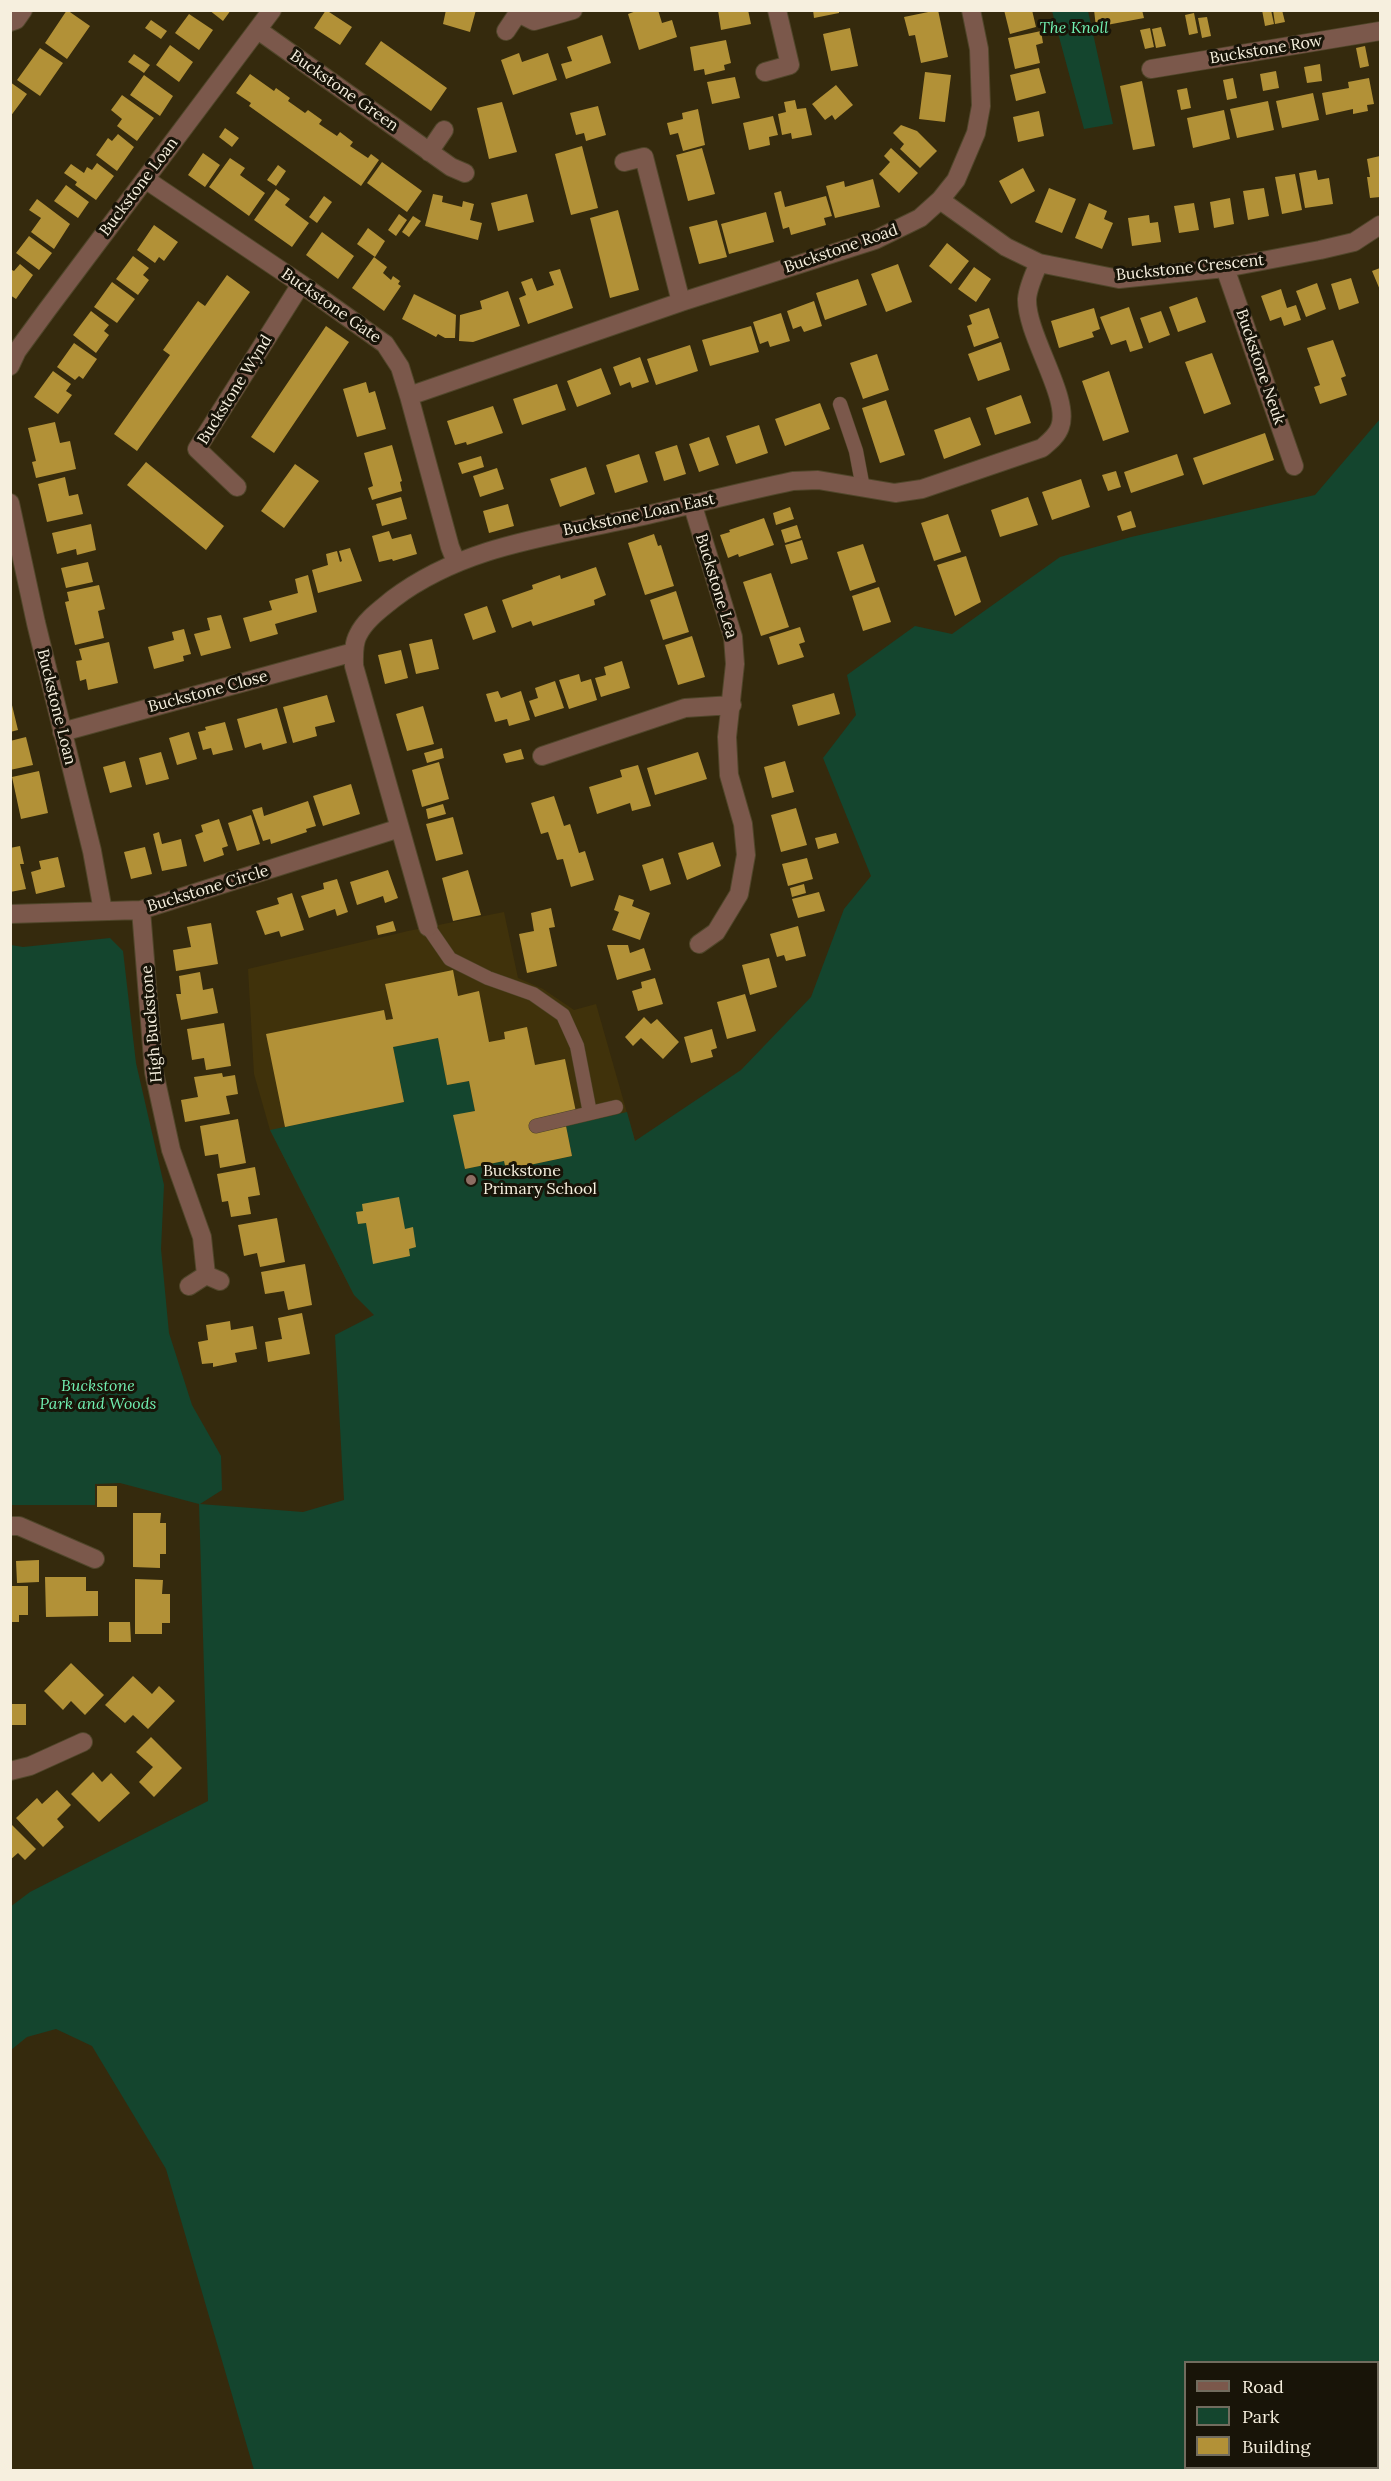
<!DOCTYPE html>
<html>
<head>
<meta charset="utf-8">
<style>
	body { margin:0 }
	#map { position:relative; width:1391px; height:2481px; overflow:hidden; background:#352a0d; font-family:Lora,serif }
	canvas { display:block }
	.frame { position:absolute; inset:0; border:12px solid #f6efde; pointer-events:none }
	.legend { position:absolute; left:1184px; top:2361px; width:195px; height:108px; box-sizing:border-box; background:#181408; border:2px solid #716c5e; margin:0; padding:8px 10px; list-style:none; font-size:18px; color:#f6efde }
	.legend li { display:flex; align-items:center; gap:12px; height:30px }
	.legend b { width:30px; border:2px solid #716c5e }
</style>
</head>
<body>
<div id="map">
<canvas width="1391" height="2481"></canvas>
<div class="frame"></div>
<ul class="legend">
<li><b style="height:8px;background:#7b584b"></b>Road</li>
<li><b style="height:16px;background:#14452e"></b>Park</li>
<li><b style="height:16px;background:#b29137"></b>Building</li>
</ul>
</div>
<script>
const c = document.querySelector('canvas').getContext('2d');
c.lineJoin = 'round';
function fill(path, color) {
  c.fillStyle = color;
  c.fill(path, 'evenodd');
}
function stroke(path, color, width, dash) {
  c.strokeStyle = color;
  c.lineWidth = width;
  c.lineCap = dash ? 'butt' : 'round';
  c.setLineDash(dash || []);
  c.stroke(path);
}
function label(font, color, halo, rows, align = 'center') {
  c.font = font + ' Lora,serif';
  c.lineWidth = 6;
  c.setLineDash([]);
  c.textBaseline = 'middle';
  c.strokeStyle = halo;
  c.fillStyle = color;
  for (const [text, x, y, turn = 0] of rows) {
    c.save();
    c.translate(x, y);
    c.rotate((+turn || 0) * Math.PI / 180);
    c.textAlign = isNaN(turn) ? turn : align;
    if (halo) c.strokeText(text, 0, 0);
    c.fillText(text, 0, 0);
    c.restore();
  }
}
fill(new Path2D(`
	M504 912 518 978 543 989 574 1010 596 1004 660 1229 354 1295 270 1130 254 1074 248 969 408 931Z`), '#40320b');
fill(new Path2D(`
	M1052 11H1088L1113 124 1084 129Z
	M1380 419V2470H254L166 2169 92 2046 56 2029 27 2037 11 2050 10 1907 30 1892 208 1801 199 1504 120 1483 95 1484V1505H11V945L23 947 110 938 123 951 136 1063 164 1185 161 1249 169 1333 192 1405 221 1456 222 1490 200 1504 303 1512 344 1500 335 1335 374 1315 354 1295 270 1130 404 1102 393 1047 438 1038 447 1085 469 1081 475 1111 454 1116 465 1169 504 1161 506 1170 572 1156 566 1126 627 1112 635 1141 741 1070 811 997 844 909 871 876 823 758 856 715 847 675 915 626 952 634 1060 557 1131 537 1315 495ZM1186 2362H1378V2468H1186Z`), '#14452e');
fill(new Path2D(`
	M67 10 90 26 67 59 45 43Z
	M209 10H231L223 21Z
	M326 10 352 27 340 45 314 28Z
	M446 10H476L470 32 443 24Z
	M639 10H658L662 23 672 20 677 37 639 50 628 14Z
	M718 10H748L751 24 721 30Z
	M813 10H839V13L814 18Z
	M938 10 948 57 921 63 915 35 909 36 904 17Z
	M1004 10H1032L1036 27 1010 34Z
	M1094 10H1142L1144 18 1096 27Z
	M1262 10H1271L1274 24 1265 26Z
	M1273 10H1282L1285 22 1275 24Z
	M1194 13 1198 33 1189 35 1185 15Z
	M189 14 213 30 199 50 175 33Z
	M1207 17 1211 36 1202 38 1198 18Z
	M151 20 167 31 161 39 145 28Z
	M1161 27 1166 46 1156 48 1152 29Z
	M850 28 858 66 831 71 823 34Z
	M1150 28 1154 47 1145 49 1140 30Z
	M1041 31 1043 43 1036 45 1040 63 1015 69 1008 38Z
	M602 35 611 63 566 79 561 64 572 61 567 47Z
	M726 40 731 63 724 65 725 70 705 75 704 69 694 71 690 47Z
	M381 41 447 88 431 111 365 64Z
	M170 45 193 62 179 82 156 65Z
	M1365 46 1369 66 1360 68 1356 48Z
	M40 48 63 63 40 96 17 80Z
	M519 53 522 62 548 53 557 80 513 95 501 60Z
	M134 54 150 65 144 73 128 62Z
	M1320 64 1322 81 1307 83 1304 67Z
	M1039 68 1046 93 1016 101 1010 75Z
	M1276 71 1279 88 1263 91 1260 74Z
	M925 72 951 75 945 122 919 119Z
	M250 74 274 91 276 88 290 98 288 101 305 113 308 110 322 120 319 124 337 136 340 132 353 142 350 146 368 158 371 154 379 160 361 186 249 106 251 103 236 93Z
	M144 75 173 96 160 116 130 95Z
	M735 77 740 98 712 104 707 82Z
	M1233 78 1237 98 1227 100 1223 80Z
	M1369 78 1374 104 1367 105 1368 111 1353 114V109L1326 115 1322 93 1349 88 1348 82Z
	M1142 81 1155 146 1133 150 1120 86Z
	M10 82 27 94 10 117Z
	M836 85 853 105 835 120 832 115 825 120 812 104Z
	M1187 88 1191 108 1181 110 1177 90Z
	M1313 93 1319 120 1282 128 1276 101Z
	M122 95 154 118 137 141 117 126 122 119 111 110Z
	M795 100 797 109 806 108 812 135 792 139 791 133 782 135 778 114 786 112 784 102Z
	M1268 101 1274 130 1237 138 1230 109Z
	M502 102 517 152 489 159 477 108Z
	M598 106 606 135 586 141 584 133 576 135 570 113Z
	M698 109 705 145 683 151 678 133 670 135 667 123 683 119 682 113Z
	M1224 110 1230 139 1193 148 1187 118Z
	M1039 111 1044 136 1018 142 1013 117Z
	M773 116 778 135 769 137 770 145 749 150 743 123Z
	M901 125 917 131 937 151 920 168 900 149 904 144 893 133Z
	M225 128 239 138 232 147 219 137Z
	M118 134 134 147 117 171 96 155 108 138 112 141Z
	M582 146 598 208 571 215 555 154Z
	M702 148 715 194 688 201 676 155Z
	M891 148 918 173 899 193 879 174 890 162 884 156Z
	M203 153 220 165 205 187 188 175Z
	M1380 156V197L1370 198 1367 177H1370L1367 159Z
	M230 158 245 168 240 175 265 193 249 216 209 187Z
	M382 162 422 191 407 212 367 183Z
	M97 163 114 176 96 200 75 185 77 182 64 173 71 164 84 173 87 167 92 170Z
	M278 165 286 171 276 186 267 180Z
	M1023 168 1035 191 1011 204 999 181Z
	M1316 170 1318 180 1329 178 1333 204 1305 208 1299 173Z
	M1295 174 1302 210 1282 214 1275 177Z
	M873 179 880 207 835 218 826 186 844 181 845 187Z
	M66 185 89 202 78 218 54 201Z
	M1049 188 1076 199 1062 233 1035 222Z
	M1264 188 1269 216 1248 220 1243 191Z
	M276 189 290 199 285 205 309 223 292 247 254 220Z
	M781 191 785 207 826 196 832 216 824 218 826 225 791 235 789 227 783 229 774 193Z
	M433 194 443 196 442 202 462 207 463 201 474 204 470 220 482 223 478 240 425 226Z
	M527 194 534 222 498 231 491 203Z
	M324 196 332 202 317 223 309 217Z
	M1230 198 1234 224 1214 228 1210 202Z
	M37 199 70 224 54 249 31 232 41 218 29 210Z
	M1089 203 1107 211 1104 219 1113 223 1102 249 1075 238Z
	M1194 203 1199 230 1179 233 1174 206Z
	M618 210 639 290 610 298 590 218Z
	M766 212 774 242 729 254 721 224Z
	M399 214 407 220 396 236 388 230Z
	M1149 215 1150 223 1158 222 1161 242 1132 246 1128 218Z
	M413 216 421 221 409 237 402 232Z
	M717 220 727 257 699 264 689 227Z
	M154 225 178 242 164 261 159 257 155 263 137 250Z
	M368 228 385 241 375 257 357 244Z
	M322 232 354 256 338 279 306 255Z
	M29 236 52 253 39 270 16 253Z
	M947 243 969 261 951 284 929 266Z
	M133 256 149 268 143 275 149 280 138 295 116 279Z
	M374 257 387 267 383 273 391 280 393 276 400 281 398 284 401 286 384 311 352 288Z
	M20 264 33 275 16 299 10 295V269L14 271Z
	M898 264 912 302 886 312 871 274Z
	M974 267 991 279 976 302 958 289Z
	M1380 268V290L1372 271Z
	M560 269 573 308 528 324 519 298 526 295 521 282 532 278 537 291 554 285 549 272Z
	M227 275 250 292 137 451 114 434 170 355 163 350 198 301 205 306Z
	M1351 278 1359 303 1339 310 1331 284Z
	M858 279 867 305 825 320 816 293Z
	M112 282 135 299 117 323 94 307Z
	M1317 283 1326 309 1306 317 1296 291Z
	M1281 289 1287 308 1296 305 1301 320 1284 326 1281 317 1270 321 1261 296Z
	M508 291 520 326 473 342 459 341 460 315 482 309 480 301Z
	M414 294 456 315 455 338H445L438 334 436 337 402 319Z
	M1197 297 1206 322 1178 332 1169 307Z
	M814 301 822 326 804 332 801 326 793 329 787 311Z
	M1129 307 1143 348 1130 352 1126 340 1111 345 1100 317Z
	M989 308 999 338 974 347 967 326 972 324 969 315Z
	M1094 308 1100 329 1092 332 1094 337 1059 348 1051 321Z
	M91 311 109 325 104 331 109 335 96 353 73 335Z
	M1161 311 1170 335 1149 343 1140 318Z
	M781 313 790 341 770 347 768 341 760 344 753 322Z
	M326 326 349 342 274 453 251 437Z
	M751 326 759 352 710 366 702 340Z
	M1333 340 1346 376 1341 378 1347 395 1320 404 1314 387 1320 385 1307 348Z
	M1001 342 1010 370 978 381 968 354Z
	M74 343 97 359 83 379 79 376 75 380 57 367Z
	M690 345 698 371 656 385 647 359Z
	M1212 353 1231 404 1204 414 1185 362Z
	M877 354 889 390 863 399 850 363Z
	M640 357 649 382 632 388 630 382 620 386 613 367Z
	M601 368 611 394 577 407 567 381Z
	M53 371 71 384 66 391 72 395 58 414 34 397Z
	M1109 371 1129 432 1103 441 1082 381Z
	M366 382 369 393 375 391 386 429 357 437 343 389Z
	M557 384 566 410 522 425 513 399Z
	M1021 395 1031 423 995 435 986 408Z
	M886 400 905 455 880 463 862 408Z
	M820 403 830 429 785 446 775 419Z
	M493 406 503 433 467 445 466 442 455 445 447 421Z
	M970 417 981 445 944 459 934 430Z
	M55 422 60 443 70 441 76 469 36 478 32 462 36 461 28 428Z
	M759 425 768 453 736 464 726 436Z
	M1265 433 1274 460 1203 485 1193 458Z
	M709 437 719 465 699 472 689 444Z
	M392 445 402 481 400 482 402 491 372 500 368 488 373 486 364 453Z
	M677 445 686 474 664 481 655 452Z
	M639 454 648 482 615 493 606 465Z
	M1177 454 1184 475 1131 493 1124 472Z
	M481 456 484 467 462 474 458 463Z
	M146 462 224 526 206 550 127 485Z
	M295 464 319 481 284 528 261 511Z
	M586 467 595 494 560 507 550 479Z
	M497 468 504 489 480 497 473 476Z
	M1116 471 1121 487 1108 491 1102 475Z
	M65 477 69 496 78 494 83 514 47 522 38 484Z
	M1081 479 1090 507 1052 520 1042 492Z
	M401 497 407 519 382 526 376 504Z
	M1028 497 1038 525 1000 537 991 510Z
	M508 504 514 526 489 533 483 511Z
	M790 507 794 519 776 525 773 513Z
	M1131 511 1136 527 1122 531 1117 516Z
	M948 514 961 552 934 561 921 523Z
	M764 518 774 545 739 557 738 554 728 558 720 535 730 532 729 530Z
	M91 524 96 550 77 555 76 549 57 554 52 533Z
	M797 525 801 538 785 543 781 530Z
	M389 531 392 539 411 534 417 554 393 561 392 559 379 562 372 536Z
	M654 534 658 546 661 545 674 586 645 595 628 543Z
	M802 540 808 559 791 564 785 545Z
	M863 544 876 582 850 591 837 552Z
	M350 548 362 581 318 593 312 570 328 565 326 554 337 551 340 562 342 561 339 551Z
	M966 556 981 602 955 616 937 565Z
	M88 562 93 582 66 588 61 568Z
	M596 567 606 595 594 600 595 605 533 626 531 621 512 628 502 600 533 589 532 585 560 575 561 579Z
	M771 573 789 627 761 636 743 582Z
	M308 575 317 612 275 624 278 634 250 642 243 618 272 610 269 601 298 593 295 579Z
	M99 585 105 609 98 611 104 638 75 645 65 602 69 601 67 592Z
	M879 587 891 622 863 631 852 596Z
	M676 591 689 632 663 640 650 600Z
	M487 606 496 632 473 640 464 614Z
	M221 615 231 648 201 656 194 634 210 630 207 618Z
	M800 627 805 642 799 644 804 657 778 665 769 637Z
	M184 629 191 654 183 656 184 661 154 669 148 647 174 640 172 632Z
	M692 636 705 677 678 685 665 645Z
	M432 639 439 669 416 674 409 644Z
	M109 642 118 683 88 690 86 679 80 681 76 661 82 660 79 649Z
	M401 650 408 678 385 684 378 655Z
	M622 661 630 688 601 697 595 678 606 675 604 667Z
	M579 674 581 682 591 679 597 700 569 709 559 680Z
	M555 681 564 708 535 717 529 701 538 698 535 688Z
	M498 691 501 698 521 691 530 720 509 726 507 719 495 722 486 694Z
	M834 693 840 714 798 726 792 705Z
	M327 695 335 722 315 727 317 736 293 743 283 707Z
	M11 701 18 730 10 732V702Z
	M423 706 434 744 407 751 396 714Z
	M277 708 287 743 263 750 261 743 245 748 237 719Z
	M225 722 233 750 213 755 211 748 203 750 198 732 206 730 205 727Z
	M189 732 197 759 177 765 169 738Z
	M26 737 33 765 10 770V741Z
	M442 748 444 758 427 763 424 753Z
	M521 749 524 759 506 763 503 754Z
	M161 752 169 779 146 785 139 758Z
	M698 752 707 779 655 795 647 768Z
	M125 761 132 787 110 793 103 767Z
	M785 761 794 792 772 798 764 767Z
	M439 762 449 799 422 807 412 770Z
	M638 765 651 806 632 811 630 803 597 814 589 787 622 777 620 770Z
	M39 771 48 813 21 819 12 777Z
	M351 784 360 814 323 826 313 796Z
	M554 796 564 826 570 824 579 853 585 851 594 880 571 887 563 859 557 860 548 832 541 834 531 803Z
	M308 801 316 826 306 829 307 832 271 844 270 839 263 841 252 810 262 807 264 816Z
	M443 804 446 814 428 819 426 809Z
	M796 808 807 845 781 852 771 815Z
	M251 815 260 844 237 851 228 823Z
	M453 817 463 854 436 861 426 824Z
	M219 819 228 846 222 848 224 855 204 862 195 835 203 832 201 825Z
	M159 832 162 844 181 839 187 866 162 871 153 834Z
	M836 833 839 843 818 849 815 838Z
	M713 842 721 866 687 880 678 853Z
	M20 846 24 864H20L26 889 10 892V848Z
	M145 847 152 874 131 879 124 852Z
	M58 857 65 887 36 894 31 872 41 869 39 861Z
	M663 858 671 884 650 891 642 865Z
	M807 858 813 879 788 886 782 864Z
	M388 870 398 898 385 903 383 896 357 905 350 882Z
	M468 870 481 915 453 921 442 878Z
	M337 879 348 912 337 916 335 909 309 918 301 896 324 889 323 883Z
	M804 884 806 893 792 897 790 888Z
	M819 892 825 911 798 918 792 899Z
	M292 893 304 930 281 937 279 931 265 935 256 911 279 904 277 898Z
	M619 895 634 900 632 906 650 913 640 940 612 930 619 912 614 910Z
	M551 908 555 927 549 928 557 966 527 973 519 934 534 931 531 913Z
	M393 921 396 931 378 935 376 926Z
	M211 923 218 964 176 971 173 950 191 947 187 927Z
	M798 926 806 956 786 961 784 955 777 957 770 934Z
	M607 945H628L630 953 644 948 651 970 617 980Z
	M769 958 777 987 750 995 742 965Z
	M453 970 458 996 479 991 489 1042 505 1039 504 1032 527 1027 535 1065 565 1059 576 1112 538 1132 566 1126 572 1156 506 1170 504 1161 465 1169 453 1115 475 1111 469 1081 447 1085 438 1038 393 1047 404 1102 285 1127 266 1034 384 1010 386 1020 393 1019 385 984Z
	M200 972 203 990 213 988 218 1013 181 1020 176 994H181L179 976Z
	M655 978 663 1004 638 1011 632 991 642 988 641 982Z
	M745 994 756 1031 727 1039 717 1002Z
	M644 1017 651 1024 657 1019 679 1042 663 1059 641 1038 633 1046 625 1037Z
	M224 1023 231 1066 206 1070 204 1058 192 1060 187 1029Z
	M712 1029 717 1048 711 1050 713 1057 691 1063 684 1037Z
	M222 1073 223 1077 235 1075 238 1094 226 1096 230 1114 185 1122 181 1100 198 1097 194 1077Z
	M238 1119 246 1163 220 1168 218 1154 205 1156 200 1126Z
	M255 1167 260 1195 248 1197 251 1214 231 1217 228 1201 222 1202 217 1174Z
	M399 1197 405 1229 413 1227 416 1247 409 1249 410 1256 373 1264 366 1223 358 1224 356 1212 363 1211 362 1204Z
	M277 1218 285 1262 260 1267 257 1253 244 1256 238 1225Z
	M305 1264 312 1305 288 1310 284 1291 265 1294 261 1272Z
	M302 1313 310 1354 268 1362 265 1342 282 1339 278 1318Z
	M230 1321 231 1330 253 1326 257 1349 235 1353 237 1362 213 1367V1363L202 1364 198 1342 208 1340 206 1325Z
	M97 1486H117V1507H97Z
	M133 1513H161L160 1523H166V1554H160V1568L133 1567Z
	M39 1560V1582L17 1583 16 1561Z
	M45 1577H86V1591H98V1616L46 1617Z
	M135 1579 163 1580 162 1594H170V1623H162V1634H135Z
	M10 1586H28V1615H19V1622H10Z
	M109 1622H130L131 1642H109Z
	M71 1663 104 1695 85 1715 71 1701 63 1710 44 1691Z
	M133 1676 152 1694 159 1686 175 1701 148 1729 133 1715 125 1723 105 1705Z
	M10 1704H26V1725H10Z
	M151 1737 182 1768 154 1797 139 1782 153 1767 136 1752Z
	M93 1772 102 1782 111 1773 130 1793 99 1822 71 1794Z
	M57 1790 71 1805 57 1819 64 1827 43 1847 16 1818 37 1798 42 1804Z
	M10 1823 36 1849 25 1860 18 1853 10 1860Z`), '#b29137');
const lane = new Path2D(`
	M840 404 856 451 863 488
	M428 927 450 959 488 978 533 994 563 1015 577 1046 590 1113
	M536 1126 616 1107`);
const street = new Path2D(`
	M518 13 534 21 573 10
	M10 22 16 20 23 10
	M258 30 451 167 465 173
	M506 31 520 10
	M1151 69 1380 31
	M765 72 790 65 777 10
	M429 152 444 130
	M624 162 644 157 681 302
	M145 179 301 284 385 344 400 367 409 396 450 547 456 562
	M940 200 1006 247 1039 263 1119 279 1225 268 1320 250 1354 242 1380 225
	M1225 268 1294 466
	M10 366 17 351 47 310 272 10
	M409 396 681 302 875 240 920 218 940 200 956 180 976 133 981 106 979 49 971 10
	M237 487 197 449 301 284
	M10 503 36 623 92 851 103 911
	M692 503 733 637 735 664 727 737 729 775 743 824 746 855 739 894 716 932 699 944
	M62 732 354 652
	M542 756 685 708 732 705
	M141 910 154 1072 171 1150 202 1237 206 1275
	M10 914 141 910 400 828
	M428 927 354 666C354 656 353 644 358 635 365 620 381 609 393 599 464 545 554 536 638 517 690 505 741 492 793 481L818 480 895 493 922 489 1042 448C1049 442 1057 436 1060 427 1071 398 1026 335 1027 299 1028 287 1034 274 1039 263
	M189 1286 206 1275 220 1281
	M10 1526H19L95 1559
	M10 1771 30 1766 83 1742`);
stroke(lane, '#50462a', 15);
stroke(street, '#50462a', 20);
stroke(lane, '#7b584b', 14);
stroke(street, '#7b584b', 18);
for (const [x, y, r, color] of [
	[471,1180,6,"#8d6e63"]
]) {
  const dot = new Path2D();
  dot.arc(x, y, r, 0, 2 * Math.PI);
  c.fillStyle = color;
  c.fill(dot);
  stroke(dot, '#181408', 2);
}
label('italic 16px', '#71f0b2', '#181408', [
	["The Knoll",1074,28],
	["Buckstone",98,1386],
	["Park and Woods",98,1404]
]);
label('16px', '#f6efde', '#181408', [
	["Buckstone Row",1266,50,-9],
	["Buckstone Green",344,91,35],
	["Buckstone Loan",139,187,-53],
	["Buckstone Road",841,249,-19],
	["Buckstone Crescent",1190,268,-6],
	["Buckstone Gate",331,306,35],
	["Buckstone Neuk",1260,367,71],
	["Buckstone Wynd",235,390,-58],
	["Buckstone Loan East",639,515,-12],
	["Buckstone Lea",716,586,73],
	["Buckstone Close",208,692,-15],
	["Buckstone Loan",56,707,76],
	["Buckstone Circle",208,889,-17],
	["High Buckstone",152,1024,-95]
]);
label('16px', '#f6efde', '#181408', [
	["Buckstone",483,1171],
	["Primary School",483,1189]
], 'left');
</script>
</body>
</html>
